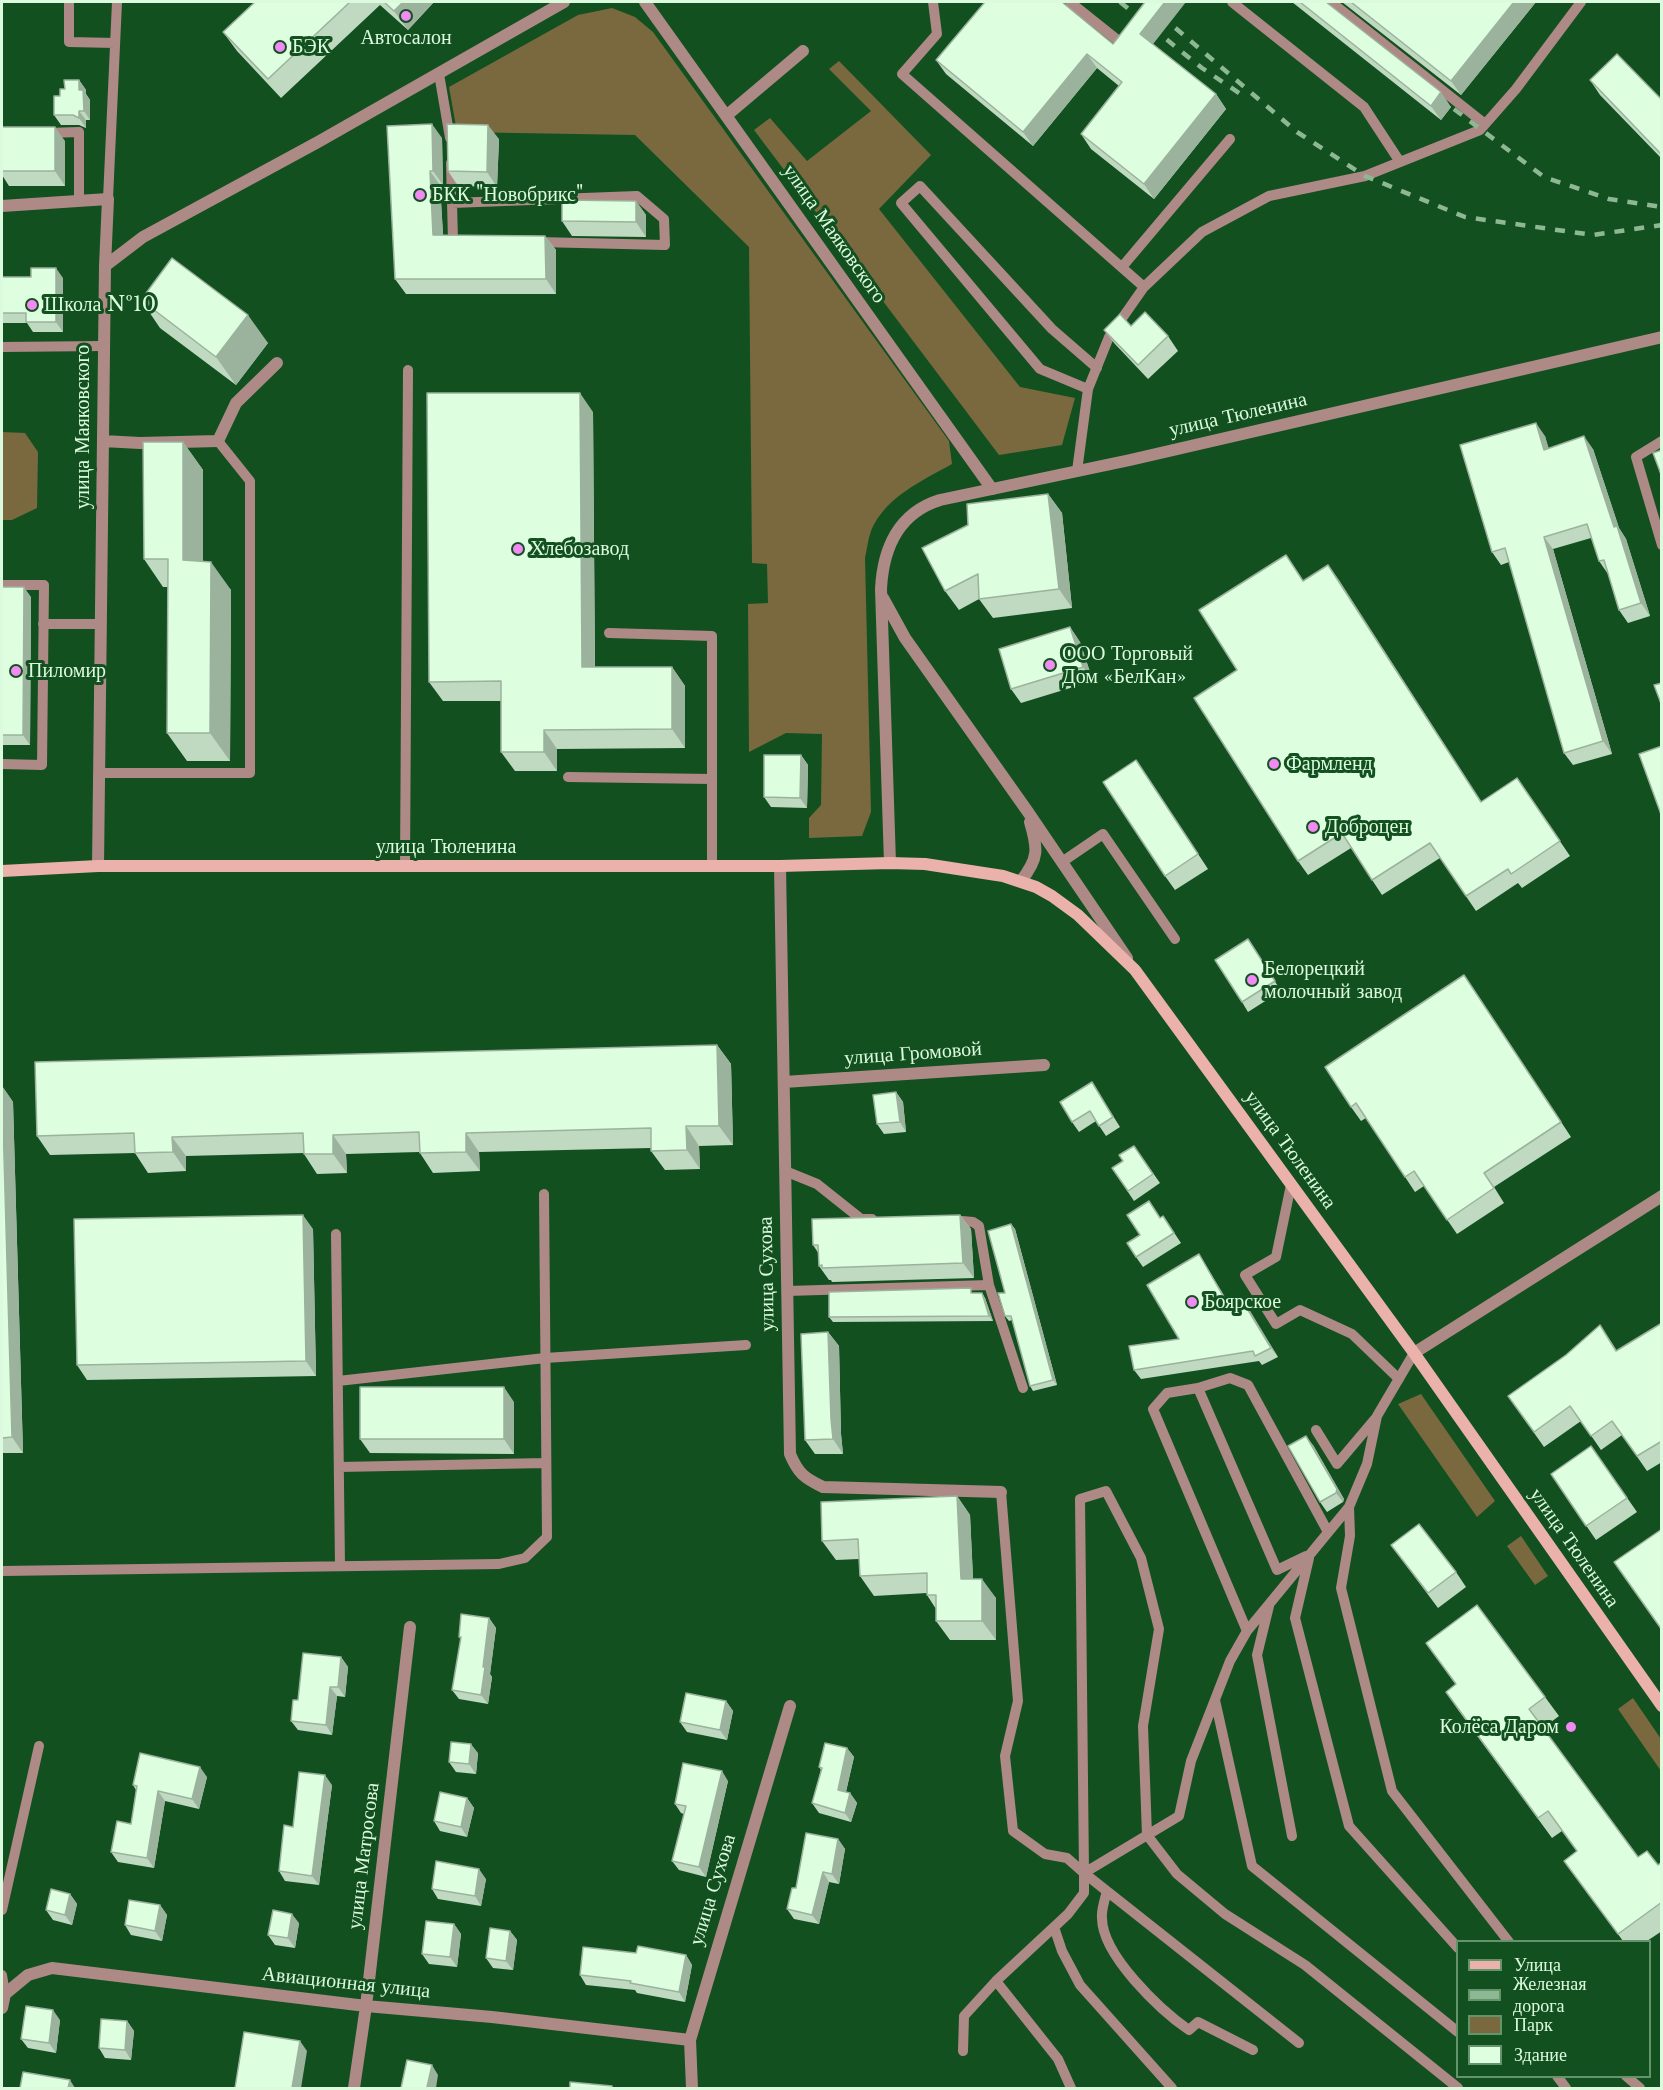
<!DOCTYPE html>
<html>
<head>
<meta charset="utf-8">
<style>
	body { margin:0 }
	#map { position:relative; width:1663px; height:2090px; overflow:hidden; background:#135020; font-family:"Libre Baskerville",serif }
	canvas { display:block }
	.frame { position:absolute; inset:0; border:3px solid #dcfade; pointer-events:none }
	.legend { position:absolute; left:1456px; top:1940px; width:195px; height:138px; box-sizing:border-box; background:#135020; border:2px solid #63946c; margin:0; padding:8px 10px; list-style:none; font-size:18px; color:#dcfade }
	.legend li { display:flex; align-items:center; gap:12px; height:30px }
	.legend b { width:30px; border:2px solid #63946c }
</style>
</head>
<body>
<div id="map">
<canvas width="1663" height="2090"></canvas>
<div class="frame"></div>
<ul class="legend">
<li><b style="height:8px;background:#eab2ab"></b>Улица</li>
<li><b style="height:8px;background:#8eb894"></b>Железная дорога</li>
<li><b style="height:16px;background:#7a683f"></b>Парк</li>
<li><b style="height:16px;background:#defee0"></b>Здание</li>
</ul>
</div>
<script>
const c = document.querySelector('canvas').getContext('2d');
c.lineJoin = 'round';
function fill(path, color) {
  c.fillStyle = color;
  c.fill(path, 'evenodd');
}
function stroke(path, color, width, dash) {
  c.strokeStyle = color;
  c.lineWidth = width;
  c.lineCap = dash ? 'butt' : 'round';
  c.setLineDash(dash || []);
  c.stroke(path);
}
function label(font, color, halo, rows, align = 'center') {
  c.font = font + ' "Libre Baskerville",serif';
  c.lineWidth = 6;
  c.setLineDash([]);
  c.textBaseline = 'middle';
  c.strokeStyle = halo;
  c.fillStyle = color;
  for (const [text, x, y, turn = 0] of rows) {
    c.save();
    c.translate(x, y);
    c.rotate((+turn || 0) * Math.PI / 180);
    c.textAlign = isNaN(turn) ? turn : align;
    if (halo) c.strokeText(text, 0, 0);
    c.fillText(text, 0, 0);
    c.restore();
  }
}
fill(new Path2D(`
	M612 8 635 17 653 32 949 441 952 464C922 481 885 497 871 531 868 539 867 549 865 558L871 812 862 836 809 838V818L821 805 822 734 786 733 749 752 748 604 768 603 767 564 752 563 749 247 635 135 457 132 449 87 578 15Z
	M839 61 931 155 879 209 1020 387 1075 398 1062 445 999 455 754 130 770 118 807 161 871 111 829 69Z
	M2 432 25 433 38 452 37 508 12 520H2Z
	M1421 1394 1495 1501 1477 1517 1398 1404Z
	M1521 1536 1548 1576 1535 1585 1507 1546Z
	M1633 1698 1661 1739V1771L1618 1709Z`), '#7a683f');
stroke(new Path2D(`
	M69 2V42L115 43
	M933 2 937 34 902 74 1144 287
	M1070 2 1120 42
	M1232 2 1364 107 1400 162
	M1331 2 1485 124
	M439 74 450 138
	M47 133 79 132V201
	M451 163 453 241H462
	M108 199 117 2
	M452 203 637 196 664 219 665 245 538 242
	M1122 267 1230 139
	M2 347 103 346
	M1088 389 1040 369 901 203 920 186 1052 329 1097 368
	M1662 441 1636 457 1662 545
	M1077 471 1088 389 1109 337 1144 287 1202 232 1269 196 1365 176 1480 130 1516 89 1581 2
	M2 585H44L42 765 2 764
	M43 624H101
	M609 633 712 636V866
	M99 773H250V481L218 441
	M568 777 712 779
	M1062 862 1103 834 1175 939
	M405 866 408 370
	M785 1171 817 1184 861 1219H872
	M1291 1185 1276 1257 1245 1275 1276 1324 1300 1310 1352 1334 1399 1379
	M951 1220 973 1222 979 1226 989 1285 1023 1388
	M336 1234 340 1566
	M787 1291 989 1285
	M338 1381 545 1358 746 1345
	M1198 1388 1230 1378 1248 1385 1328 1532
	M1316 1430 1337 1464 1375 1419
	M339 1467 546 1463
	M1349 1507 1350 1536 1341 1588 1392 1791 1509 1942
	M1309 1558 1295 1618 1349 1826 1458 1948
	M2 1571 499 1564 525 1558 547 1537 544 1194
	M1269 1606 1257 1655 1292 1836
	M1247 1631 1153 1409 1167 1393 1198 1388 1277 1570 1306 1556
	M1215 1700 1252 1866 1458 2032
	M1084 1873 1080 1499 1106 1491 1141 1558 1159 1629 1143 1726 1147 1835 1177 1874 1225 1914 1305 1965 1458 2088
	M1084 1873 1179 1816 1191 1761 1230 1661 1247 1631 1349 1507 1367 1464 1377 1416 1414 1353
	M1084 1873 1299 2043
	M1107 1891C1105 1899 1101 1910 1102 1918 1102 1955 1160 2010 1189 2030L1198 2022 1253 2050
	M2 1910 39 1746
	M1054 1927 1062 1951 1080 1985 1172 2088
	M2 1975 5 1994
	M996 1981 1058 2059 1071 2088
	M963 2051 964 2016 996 1981 1068 1914 1084 1893V1873L1067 1858 1045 1854 1013 1831 1005 1756 1018 1701 1001 1492
	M1557 2076 1566 2088
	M1626 2076 1640 2088`), '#ae8a86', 10);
stroke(new Path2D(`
	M645 2 992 489
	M726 116 803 51
	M2 206 108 199 105 266
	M103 441 140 443 218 441 236 403 277 363
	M98 866 105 266 143 237 318 142 564 2
	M780 866 790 1454C798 1473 804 1478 823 1487L1001 1492
	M784 1082 1044 1065
	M1414 1353 1662 1196
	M2 2008 5 1994 28 1975 52 1968 366 2006 492 2017 690 2040
	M354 2088 366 2006 410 1627
	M692 2088 690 2040 790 1706`), '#ae8a86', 12);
stroke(new Path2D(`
	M883 598 905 638 1028 812 1127 958
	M890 863 881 589C883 549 898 513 940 500L1130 460 1662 337
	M1021 881C1039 858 1038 849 1030 822`), '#ae8a86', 12);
stroke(new Path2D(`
	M2 871 98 866H780L890 863 925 864 1003 876 1036 887 1052 896 1078 915 1135 970 1414 1353 1662 1706`), '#eab2ab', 12);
stroke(new Path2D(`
	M1120 2 1202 68 1245 97
	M1145 2 1297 132 1365 176 1465 217 1593 235 1662 225
	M1438 97 1544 177 1609 199 1662 207`), '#8eb894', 4.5, [10, 10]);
fill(new Path2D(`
	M255 2H434L408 30 380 5 281 98 237 51 223 32Z
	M1292 2H1326L1451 107 1441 120Z
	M1342 2H1536L1461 95Z
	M1113 44H1153L1216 94 1226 109 1154 199 1091 149 1081 134 1119 86 1097 68 1033 146 946 74 936 60Z
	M79 80 86 90V94L90 100V120H86V128L79 125H61L54 115 60 96 65 89Z
	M1590 80 1662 100V159L1600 95Z
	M387 126 442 138 443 185H440L443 235 545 236 556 250V294H406L395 279Z
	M2 127 65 141V186H9L2 175Z
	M499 139 497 187 458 186 448 171Z
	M636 201 646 215V237L572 236 562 221Z
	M2 277 63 278V332H33L27 323H2Z
	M141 300 268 343 236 385 160 328Z
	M1131 326 1168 336 1178 351 1148 379 1115 344 1104 330Z
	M593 412 595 667H672L685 686V748L557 749V771H515L501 752V701H443L429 682Z
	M1545 436 1548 448 1593 449 1619 528 1626 539 1650 616 1628 623 1619 610 1608 574 1599 561 1591 538 1553 549 1612 754 1573 765 1564 753 1509 562 1501 565 1492 552Z
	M183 442 203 470V561L231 590 230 761H187L167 733 168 587H163L144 559Z
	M1048 494 1062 513 1072 608 993 618 979 599 959 610 945 591Z
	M1328 565 1481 802 1517 778 1570 856 1522 888 1518 883 1476 911 1440 858 1382 895 1351 848 1308 875 1298 861 1237 670 1304 581Z
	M2 587 31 597 30 745H2Z
	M1070 627 1080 642 1093 681 1021 703 1011 689Z
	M801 755 808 765 807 808 771 807 764 797Z
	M1146 775 1208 869 1175 890 1165 876Z
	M1248 939 1281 991 1248 1012 1242 1002Z
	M1474 990 1571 1137 1494 1187 1504 1203 1457 1234 1424 1186 1415 1192 1366 1118 1361 1121 1351 1107Z
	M717 1045 731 1064 733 1145 699 1146 700 1169 665 1170 651 1151V1148L479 1152 480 1171 433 1173 420 1153 419 1152 346 1154 347 1173 317 1174 304 1154V1153L186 1156V1171L148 1173 135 1153 50 1155 37 1136Z
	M2 1086 13 1102 23 1453H2Z
	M896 1092 903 1102 906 1132 884 1134 877 1124Z
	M1098 1092 1120 1127 1106 1136 1096 1121 1079 1132 1072 1122Z
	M1134 1146 1160 1183 1134 1201 1112 1168 1123 1161Z
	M960 1215 971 1229 974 1278 832 1282 831 1280H829L819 1266V1254L813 1245Z
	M1163 1216 1181 1243 1143 1267 1136 1257 1140 1235Z
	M1011 1224 1015 1229 1057 1385 1033 1391 1030 1386 1012 1320 1009 1321 1005 1316V1293Z
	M313 1229 316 1376 87 1380 77 1365Z
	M1199 1254 1205 1264 1231 1307 1242 1300 1278 1357 1262 1365 1259 1361 1141 1379 1134 1370 1179 1339Z
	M974 1293H982L985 1298 993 1321 833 1322 829 1317Z
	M1662 1323V1462L1647 1471 1622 1435 1601 1450 1581 1421 1544 1447 1508 1396 1566 1355 1600 1325 1617 1351Z
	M828 1332 839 1346 841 1434 843 1454H815L805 1440Z
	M514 1402V1454L370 1453 360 1439Z
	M1313 1445 1344 1499 1343 1502 1327 1512 1320 1502Z
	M1591 1446 1637 1512 1596 1540 1551 1474Z
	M957 1496 970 1515 973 1579 996 1598V1640H950L936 1621V1609L927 1595V1593L874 1596 860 1576 859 1559 836 1560 822 1541Z
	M1391 1545 1456 1572 1466 1587 1438 1608Z
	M489 1618 496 1628 490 1674 492 1677 488 1704 459 1699 452 1690 461 1640 459 1637Z
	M1426 1643 1545 1697 1559 1716 1543 1728 1638 1857 1658 1865 1662 1862V1931L1647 1941H1623L1564 1861 1577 1851 1562 1831 1552 1838 1459 1711 1446 1692 1456 1685Z
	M341 1657 348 1667 345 1697 337 1696 332 1735 298 1730 291 1721 298 1700Z
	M726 1701 733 1711 727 1740 687 1732 680 1722Z
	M847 1748 854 1757 846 1792 850 1793 857 1803 851 1822 819 1813 812 1803 821 1770 819 1767Z
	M478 1753 476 1774 456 1772 449 1762Z
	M207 1777 199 1809 165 1801 154 1868 118 1862 111 1852 131 1824 136 1790 133 1785Z
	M728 1781 706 1877 679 1870 672 1861 684 1814 681 1813 675 1804Z
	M332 1785 319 1885 285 1881 279 1871 293 1827Z
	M467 1798 474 1808 467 1837 440 1831 434 1821Z
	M838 1839 845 1849 839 1884 829 1882 819 1924 794 1919 787 1909 796 1888Z
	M486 1879 481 1906 438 1899 432 1889Z
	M70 1894 77 1904 72 1925 53 1920 46 1910Z
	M160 1905 167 1915 162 1941 131 1935 125 1925Z
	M299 1923 295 1948 275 1945 268 1935Z
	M454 1924 461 1934 457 1967 429 1964 422 1954Z
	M510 1931 517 1940 513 1970 493 1968 486 1958Z
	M636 1953 686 1955 692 1965 685 2002 637 1993 635 1990 586 1985 580 1975Z
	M60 2020 56 2053 28 2048 21 2039Z
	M127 2021 134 2031 131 2060 105 2058 99 2048Z`), '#bfdac1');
fill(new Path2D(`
	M403 2H434L408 30 394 11Z
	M1165 2H1186L1150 48 1140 34Z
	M1514 2H1536L1461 95 1451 81Z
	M1087 54 1097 68 1033 146 1023 132Z
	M79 80 86 90V94L90 100V120L84 111 79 90Z
	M1441 92 1451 107 1441 120 1431 106Z
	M1216 94 1226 109 1154 199 1144 184Z
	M79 111 86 120V128L79 118Z
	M432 124 442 138 443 185 433 171Z
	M488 125 499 139 497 187 487 172Z
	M55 127 65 141V186L55 171Z
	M430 171 440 185 444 249 433 235Z
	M636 201 646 215V237L636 222Z
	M545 236 556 250V294L546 279Z
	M56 268 63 278V332L56 322Z
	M248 315 268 343 236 385 216 357Z
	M580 393 593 412 595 687 582 667Z
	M1536 423 1545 436 1553 462 1544 450Z
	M1584 436 1593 449 1619 528 1626 539 1650 616 1641 603 1614 527Z
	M183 442 203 470V588L183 560Z
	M1048 494 1062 513 1072 608 1059 589Z
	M1544 537 1553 549 1612 754 1603 741Z
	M211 562 231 590 230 761 210 733Z
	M1328 565 1339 580 1491 817 1481 802Z
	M24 587 31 597 30 745 23 735Z
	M1070 627 1080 642 1093 681 1083 667Z
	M672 667 685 686V748L672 729Z
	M544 730 557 749V771L544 752Z
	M801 755 808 765 807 808 800 798Z
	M717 1045 731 1064 733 1145 719 1126Z
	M2 1086 13 1102 23 1453 12 1437Z
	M896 1092 903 1102 906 1132 900 1122Z
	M686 1126 699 1146 700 1169 687 1150Z
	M466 1133 479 1152 480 1171 466 1152Z
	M333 1135 346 1154 347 1173 333 1154Z
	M172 1137 186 1156V1171L173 1152Z
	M303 1215 313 1229 316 1376 306 1361Z
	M960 1215 971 1229 974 1278 963 1263Z
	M1011 1224 1015 1229 1057 1385 1053 1380Z
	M1199 1254 1205 1264 1236 1317 1230 1308Z
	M982 1293 985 1298 993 1321 989 1316Z
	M1242 1300 1249 1309 1278 1357 1271 1348Z
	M828 1332 839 1346 841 1434 843 1454 833 1439 831 1419Z
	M504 1387 514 1402V1454L504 1439Z
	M1306 1436 1313 1445 1344 1499 1343 1502 1336 1493Z
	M957 1496 970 1515 974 1598 961 1579Z
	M982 1579 996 1598V1640L982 1621Z
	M489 1618 496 1628 490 1674 492 1677 488 1704 481 1695 483 1667Z
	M341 1657 348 1667 345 1697 338 1687Z
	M330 1687 337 1696 332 1735 326 1725Z
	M726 1701 733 1711 727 1740 720 1730Z
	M471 1744 478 1753 476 1774 469 1764Z
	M847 1748 854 1757 844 1799 838 1790Z
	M200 1767 207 1777 199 1809 192 1799Z
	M722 1771 728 1781 706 1877 699 1867Z
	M325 1775 332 1785 319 1885 312 1876Z
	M158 1791 165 1801 154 1868 147 1858Z
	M850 1793 857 1803 851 1822 845 1813Z
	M467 1798 474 1808 467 1837 461 1827Z
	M838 1839 845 1849 839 1884 832 1874Z
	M479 1869 486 1879 481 1906 475 1896Z
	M823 1872 829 1882 819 1924 812 1915Z
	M70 1894 77 1904 72 1925 65 1915Z
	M160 1905 167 1915 162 1941 155 1931Z
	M292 1914 299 1923 295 1948 288 1938Z
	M454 1924 461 1934 457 1967 450 1957Z
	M510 1931 517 1940 513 1970 506 1961Z
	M686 1955 692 1965 685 2002 679 1992Z
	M53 2010 60 2020 56 2053 49 2043Z
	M127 2021 134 2031 131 2060 125 2050Z
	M300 2041 307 2051 301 2088H292Z
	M432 2065 438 2075 436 2088H428L427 2087Z
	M70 2080 75 2088H68Z`), '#9bb29d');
const building = new Path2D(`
	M255 2H350L268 79 223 32Z
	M384 2H403L394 11Z
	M985 2H1062L1113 44 1145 2H1165L1140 34 1216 94 1144 184 1081 134 1122 82 1087 54 1023 132 936 60Z
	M1300 2H1326L1441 92 1431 106Z
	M1351 2H1514L1451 81Z
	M1617 54 1662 100V155L1590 80Z
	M64 80H79V90H83L84 111H79V118L73 115H54V96H60V89H65Z
	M432 124 433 171H430L433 235 545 236 546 279H395L387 126Z
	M447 124 488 125 487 172 448 171Z
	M2 127H55V171H2Z
	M562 200 636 201V222L562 221Z
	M172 258 248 315 216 357 141 300Z
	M31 268H56V322H26V313H2V277H31Z
	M1145 312 1168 336 1138 365 1104 330 1120 314 1131 326Z
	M427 393H580L582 667H672V729L544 730V752H501V681L429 682Z
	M1536 423 1544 450 1584 436 1614 527 1617 526 1641 603 1619 610 1604 560 1599 561 1587 524 1544 537 1603 741 1564 753 1505 548 1492 552 1460 445Z
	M143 442H183V560L211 562 210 733H167L168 559H144Z
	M1662 450V477L1653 453Z
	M1048 494 1059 589 979 599 978 574 945 591 922 548 968 525 967 504Z
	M1286 555 1303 581 1328 565 1481 802 1517 778 1560 841 1511 874 1508 869 1466 896 1430 843 1372 880 1342 833 1298 861 1194 698 1237 670 1199 610Z
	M2 587H24L23 735H2Z
	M1070 627 1083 667 1011 689 999 649Z
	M1662 683V706L1654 685Z
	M1662 746V817L1639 754Z
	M764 755H801L800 798 764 797Z
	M1136 760 1198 854 1165 876 1103 782Z
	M1248 939 1275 981 1242 1002 1215 960Z
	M1464 975 1561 1122 1484 1173 1494 1188 1447 1220 1414 1171 1405 1177 1356 1103 1351 1107 1325 1067Z
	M717 1045 719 1126H686L687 1150 651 1151V1128L466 1133V1152L420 1153 419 1132 333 1135V1154H304L303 1133 172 1137 173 1152 135 1153 134 1133 37 1136 35 1062Z
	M1092 1082 1113 1117 1099 1126 1090 1111 1072 1122 1060 1102Z
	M2 1086 12 1437 2 1438Z
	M896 1092 900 1122 877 1124 873 1095Z
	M1134 1146 1153 1174 1128 1191 1112 1168 1123 1161 1119 1155Z
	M1149 1201 1160 1218 1163 1216 1174 1233 1136 1257 1127 1243 1140 1235 1127 1215Z
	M303 1215 306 1361 77 1365 74 1219Z
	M960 1215 963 1263 822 1268V1265L819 1266 818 1245H813L812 1219Z
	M1011 1224 1053 1380 1030 1386 1011 1316H1005L998 1293H1005L988 1231Z
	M1199 1254 1230 1308 1242 1300 1271 1348 1255 1356 1253 1351 1134 1370 1129 1346 1179 1339 1147 1285Z
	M971 1288V1293H982L989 1316 829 1317V1292Z
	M1662 1323V1441L1637 1456 1612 1421 1591 1436 1570 1406 1534 1432 1508 1396 1566 1355 1600 1325 1616 1351Z
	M828 1332 831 1419 833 1439 805 1440 801 1334Z
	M360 1387H504V1439H360Z
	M1306 1436 1337 1489 1336 1493 1320 1502 1288 1446Z
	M1591 1446 1627 1498 1586 1526 1551 1474Z
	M957 1496 961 1579H982V1621H936V1595H927V1573L860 1576 858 1539 822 1541 821 1502Z
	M1419 1524 1456 1572 1428 1593 1391 1545Z
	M1662 1529V1630L1614 1562Z
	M1477 1605 1545 1697 1529 1709 1638 1857 1647 1851 1658 1865 1662 1862V1902L1618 1934 1564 1861 1577 1851 1548 1811 1538 1818 1446 1692 1456 1684 1426 1643Z
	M461 1614 489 1618 483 1667H485L481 1695 452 1690 461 1637H459Z
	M303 1653 341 1657 338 1687H330L326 1725 291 1721 293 1700H298Z
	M686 1693 726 1701 720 1730 680 1722Z
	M451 1742 471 1744 469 1764 449 1762Z
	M825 1743 847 1748 838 1790 850 1793 845 1813 812 1803 822 1768 819 1767Z
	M140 1753 200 1767 192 1799 158 1791 147 1858 111 1852 117 1821 131 1824 137 1786 133 1785Z
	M683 1763 722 1771 699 1867 672 1861 686 1806 675 1804Z
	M299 1772 325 1775 312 1876 279 1871 284 1825 293 1827Z
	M440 1792 467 1798 461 1827 434 1821Z
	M806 1833 838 1839 832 1874 823 1872 812 1915 787 1909 792 1888H796Z
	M436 1861 479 1869 475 1896 432 1889Z
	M51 1889 70 1894 65 1915 46 1910Z
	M129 1900 160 1905 155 1931 125 1925Z
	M273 1910 292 1914 288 1938 268 1935Z
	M426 1921 454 1924 450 1957 422 1954Z
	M490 1928 510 1931 506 1961 486 1958Z
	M638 1946 686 1955 679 1992 630 1983 631 1981 580 1975 583 1947 636 1953Z
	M26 2006 53 2010 49 2043 21 2039Z
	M101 2019 127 2021 125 2050 99 2048Z
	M244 2032 300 2041 292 2088H235Z
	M407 2060 432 2065 427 2087 432 2088H401Z
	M23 2072 70 2080 68 2088H20Z
	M570 2082 612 2086V2088H570Z`);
fill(building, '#defee0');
stroke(building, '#9bb29d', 1.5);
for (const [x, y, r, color] of [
	[406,16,6,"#f28af3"],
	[280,47,6,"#f28af3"],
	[420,195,6,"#f28af3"],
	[32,305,6,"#f28af3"],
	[518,549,6,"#f28af3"],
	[1050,665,6,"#f28af3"],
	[16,671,6,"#f28af3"],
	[1274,764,6,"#f28af3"],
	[1313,827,6,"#f28af3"],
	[1252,980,6,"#f28af3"],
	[1192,1302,6,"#f28af3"],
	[1571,1727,6,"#f28af3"]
]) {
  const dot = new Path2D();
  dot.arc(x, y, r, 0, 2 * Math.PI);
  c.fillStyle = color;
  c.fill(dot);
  stroke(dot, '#135020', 2);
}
label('20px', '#dcfade', '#135020', [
	["Автосалон",406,38,"center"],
	["БЭК",292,47],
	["БКК \"Новобрикс\"",432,195],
	["Школа №10",44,305],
	["Хлебозавод",530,549],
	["ООО Торговый",1062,654],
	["Дом «БелКан»",1062,677],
	["Пиломир",28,671],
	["Фармленд",1286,764],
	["Доброцен",1325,827],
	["Белорецкий",1264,969],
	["молочный завод",1264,992],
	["Боярское",1204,1302],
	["Колёса Даром",1559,1727,"right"]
], 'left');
label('20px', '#dcfade', '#135020', [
	["улица Маяковского",834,234,55],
	["улица Тюленина",1238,415,-13],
	["улица Маяковского",83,427,-90],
	["улица Тюленина",446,847],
	["улица Громовой",913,1054,-4],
	["улица Тюленина",1290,1150,54],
	["улица Сухова",767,1274,-91],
	["улица Тюленина",1574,1548,55],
	["улица Матросова",364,1856,-83],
	["улица Сухова",713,1890,-73],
	["Авиационная улица",346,1983,6]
]);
</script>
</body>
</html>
